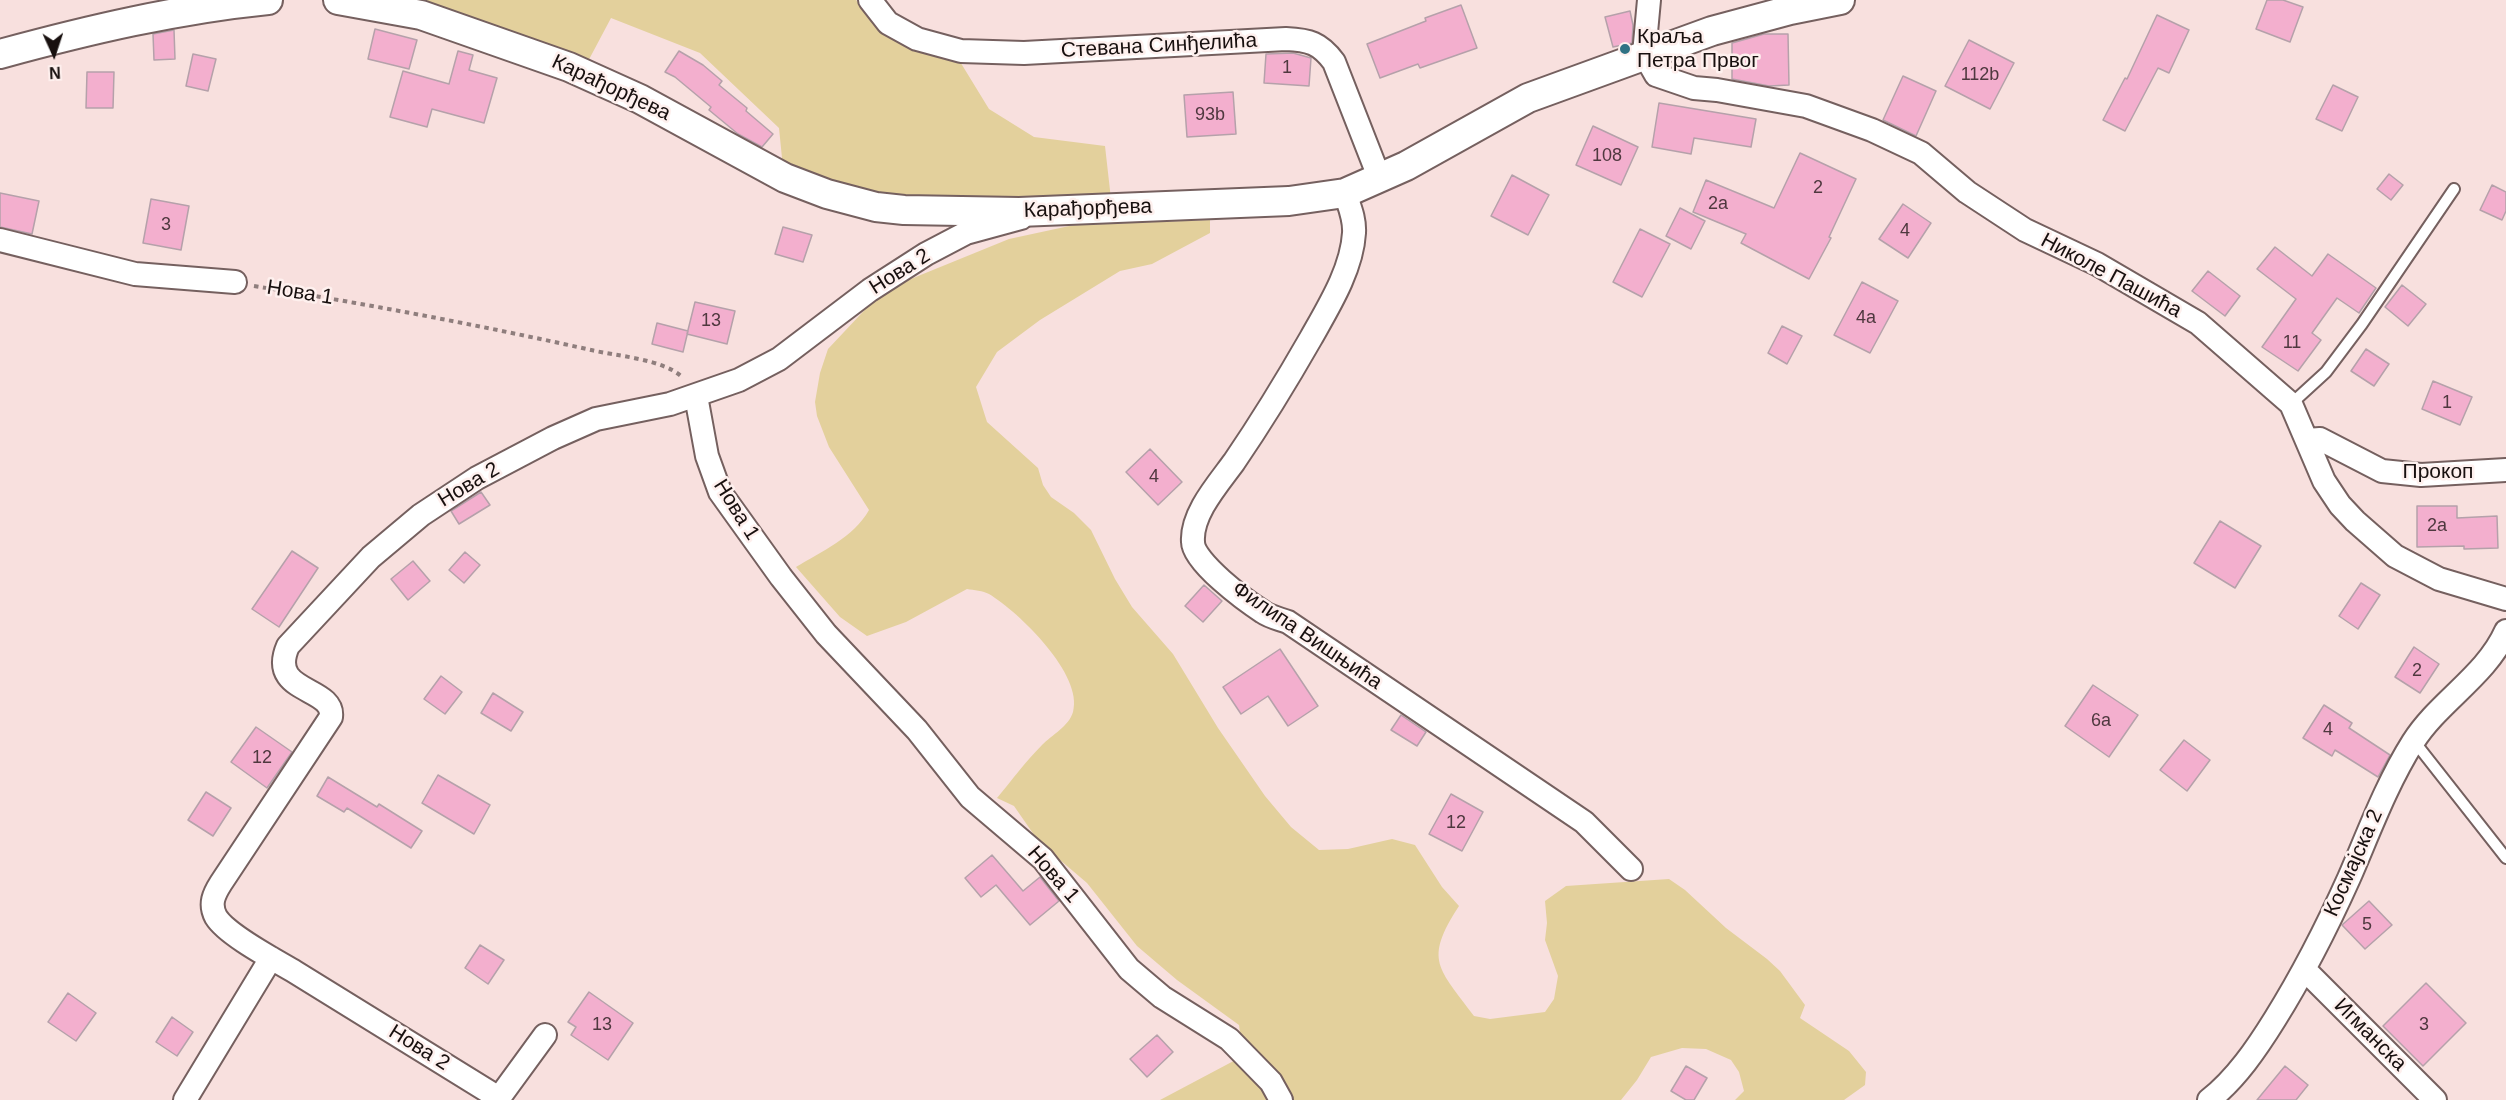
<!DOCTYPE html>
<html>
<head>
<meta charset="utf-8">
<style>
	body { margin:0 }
	#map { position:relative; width:2506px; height:1100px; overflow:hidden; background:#f8e0de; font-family:Helvetica,sans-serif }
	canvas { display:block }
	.north { position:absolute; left:24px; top:24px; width:60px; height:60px; -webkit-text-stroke:4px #fef0ee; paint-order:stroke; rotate:177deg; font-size:16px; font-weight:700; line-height:24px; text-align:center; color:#18100f }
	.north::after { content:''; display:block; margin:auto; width:21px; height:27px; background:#18100f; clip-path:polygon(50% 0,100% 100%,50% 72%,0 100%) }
</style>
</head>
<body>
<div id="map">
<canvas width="2506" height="1100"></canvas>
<div class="north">N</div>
</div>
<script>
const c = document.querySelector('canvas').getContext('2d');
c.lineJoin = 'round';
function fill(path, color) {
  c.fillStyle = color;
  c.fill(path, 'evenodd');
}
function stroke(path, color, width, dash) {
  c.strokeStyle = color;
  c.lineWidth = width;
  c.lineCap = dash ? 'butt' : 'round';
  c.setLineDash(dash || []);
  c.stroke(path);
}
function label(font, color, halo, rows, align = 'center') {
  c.font = font + ' Helvetica,sans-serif';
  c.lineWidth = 5;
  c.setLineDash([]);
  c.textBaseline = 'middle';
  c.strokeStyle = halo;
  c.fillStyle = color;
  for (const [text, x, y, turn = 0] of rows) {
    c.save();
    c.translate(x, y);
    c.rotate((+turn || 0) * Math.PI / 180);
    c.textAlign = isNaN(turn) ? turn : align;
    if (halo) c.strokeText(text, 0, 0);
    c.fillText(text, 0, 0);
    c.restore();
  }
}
fill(new Path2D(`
	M403 0H856L887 33 959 60 989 109 1034 137 1105 146 1112 208 922 209 783 168 779 128 700 53 611 18 585 67Z
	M1210 220V233L1152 264 1120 271 1040 320 997 352 976 387 987 422 1038 468 1043 485 1051 497 1074 513 1091 530 1115 579 1132 607 1173 654 1218 728 1265 796 1291 827 1319 850 1348 849 1392 839 1415 845 1442 887 1459 906C1423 961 1439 968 1474 1016L1490 1019 1545 1012 1554 999 1558 976 1545 940 1547 923 1545 901 1566 886 1669 879 1685 890 1726 928 1767 959 1780 971 1805 1005 1800 1018 1849 1051 1866 1072 1865 1085 1844 1100H1735L1744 1091 1739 1072 1731 1060 1706 1049 1682 1048 1651 1057 1637 1080 1621 1100H1160L1243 1056 1239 1025 1177 980 1137 946 1087 883 1039 842 1014 806 997 798C1012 780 1026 761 1042 745 1052 735 1069 726 1073 712 1084 675 1019 612 989 594 983 591 974 590 967 589L906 622 867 636 840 617 796 567C821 552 854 537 869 510L829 447 817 416 815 402 820 373 828 349 875 299 901 283 1009 239 1074 225Z`), '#e3d09c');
const building = new Path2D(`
	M2267 0H2283L2303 7 2290 42 2256 29Z
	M1461 5 1477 48 1420 68 1418 64 1380 78 1367 44 1426 21 1425 18Z
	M1630 11 1633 25 1632 43 1613 47 1605 17Z
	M2157 15 2189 30 2169 73 2158 68 2125 131 2103 120 2125 78 2127 79Z
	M375 29 417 40 409 69 368 59Z
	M174 30 175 59 154 60 153 34Z
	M1764 34H1788L1789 85 1769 86 1732 79V43Z
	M1969 40 2014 63 1990 109 1945 86Z
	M458 51 473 55 469 70 497 78 484 123 432 109 427 127 390 117 403 71 449 84Z
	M679 51 703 65 722 81 719 85 747 108 746 111 773 134 762 147 738 134 709 110 711 107 675 77 665 72Z
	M1293 53 1311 58 1309 86 1264 83 1266 54Z
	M193 54 216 59 208 91 186 86Z
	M87 72H114L113 108H86Z
	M1903 76 1936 91 1916 136 1883 120Z
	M2333 85 2358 97 2342 131 2316 119Z
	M1233 92 1236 134 1187 137 1184 95Z
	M1659 103 1756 119 1751 147 1694 138 1691 154 1652 147Z
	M1593 126 1638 147 1621 185 1576 165Z
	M1800 153 1856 179 1829 237 1831 238 1809 279 1741 243 1746 234 1693 212 1706 180 1774 208Z
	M2389 174 2403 185 2391 200 2377 189Z
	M1512 175 1549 195 1528 235 1491 216Z
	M2492 185 2506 192V211L2502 220 2480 210Z
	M0 193 39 201 32 234 0 227Z
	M151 199 189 206 181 250 143 243Z
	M1903 204 1931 223 1908 258 1879 239Z
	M1680 208 1705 221 1691 249 1666 236Z
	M783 227 812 235 803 262 775 254Z
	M1640 229 1670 244 1642 297 1613 282Z
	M2275 247 2312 276 2328 254 2376 288 2359 313 2337 298 2312 333 2321 340 2298 371 2262 347 2296 299 2257 269Z
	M2208 271 2240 296 2225 316 2192 291Z
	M1862 282 1898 301 1870 353 1834 335Z
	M2402 285 2426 304 2408 326 2385 307Z
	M695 302 735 311 727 344 687 334Z
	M657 323 688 331 683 352 652 344Z
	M1782 326 1802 336 1787 364 1768 353Z
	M2366 349 2389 364 2374 386 2351 371Z
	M2433 381 2472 397 2460 425 2422 409Z
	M1150 449 1182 482 1158 505 1126 472Z
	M481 492 490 505 459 524 451 511Z
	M2417 506H2457V518L2497 516 2498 548 2464 549V546L2417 547Z
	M2220 521 2261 546 2235 588 2194 563Z
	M292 551 318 568 279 627 252 609Z
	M465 552 480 565 464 583 449 570Z
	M413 561 430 581 408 600 391 579Z
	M2361 583 2380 595 2358 629 2339 616Z
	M1204 585 1222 601 1203 622 1185 606Z
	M2414 647 2439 664 2420 693 2395 677Z
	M1280 649 1318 706 1288 726 1268 696 1241 714 1223 687Z
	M441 676 462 692 445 714 424 699Z
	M2093 685 2138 715 2109 757 2065 726Z
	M493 693 523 712 511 731 481 713Z
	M2324 705 2352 723 2349 728 2390 755 2378 777 2335 750 2332 756 2303 738Z
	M1401 715 1426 732 1417 746 1391 730Z
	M256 727 292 752 267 788 231 762Z
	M2184 740 2210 760 2187 791 2160 770Z
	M438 775 490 805 474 834 422 803Z
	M328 777 377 807 379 804 422 831 411 848 347 808 344 812 317 796Z
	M206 792 231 808 213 836 188 820Z
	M1451 794 1483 812 1462 851 1429 834Z
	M992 855 1023 891 1040 877 1059 901 1030 925 996 885 981 897 965 878Z
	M2369 901 2392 925 2365 949 2342 925Z
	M480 945 504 960 488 984 465 968Z
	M2426 983 2466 1023 2423 1066 2383 1026Z
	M589 992 633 1023 608 1060 571 1035 576 1027 568 1022Z
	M68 993 96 1013 76 1041 48 1022Z
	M172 1017 193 1032 177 1056 156 1042Z
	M1157 1035 1173 1052 1147 1077 1130 1059Z
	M1686 1066 1707 1078 1694 1100H1686L1671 1091Z
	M2285 1066 2308 1085 2296 1100H2257Z`);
fill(building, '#f3afce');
stroke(building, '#b5a1aa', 1.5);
const service = new Path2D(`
	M2291 404 2326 372 2362 324 2454 189
	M2414 741 2506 858`);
const minor = new Path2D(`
	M870 0 888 23 917 39 961 51 1024 53 1286 39C1309 40 1320 43 1334 62L1379 177
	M1649 0 1644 54 1656 75 1694 88 1717 90 1806 106 1872 130 1921 153 1967 192 2025 230 2097 264 2198 323 2291 404 2324 481 2340 505 2355 521 2395 556 2439 579 2506 599
	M1345 193C1349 206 1355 218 1354 233 1352 269 1329 306 1311 338 1287 380 1262 421 1234 462 1218 484 1191 514 1193 542 1193 562 1246 601 1263 612 1270 617 1280 619 1288 622L1584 822 1631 869
	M0 240 135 274 235 282
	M696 396 707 456 720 492 781 577 826 634 917 730 970 797 1043 859 1129 969 1162 997 1229 1039 1271 1082 1281 1100
	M2307 440 2320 439 2382 471 2421 475 2506 470
	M2305 970 2435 1100
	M545 1035 499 1098C431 1056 363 1014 295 972 275 960 227 935 216 917 209 904 214 894 221 883L331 717C335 686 267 694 288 646L371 557 421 515 477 478 553 438 596 419 670 404 739 380 779 359 870 290 926 254 966 233 1021 218
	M185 1100 271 958
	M2209 1100C2236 1079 2257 1048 2275 1019 2303 974 2327 927 2349 878 2369 832 2386 785 2413 742 2439 701 2486 676 2506 631`);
const tertiary = new Path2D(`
	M338 0 421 15 569 67 640 99 785 178 827 194 876 207 904 210 1019 212 1289 201 1345 193 1406 166 1528 98 1712 31 1790 10 1840 0
	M0 54C88 30 177 9 268 0`);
stroke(service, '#75605f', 14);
stroke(minor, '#75605f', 26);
stroke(tertiary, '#75605f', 32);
stroke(new Path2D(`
	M254 286C367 304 479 325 591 350 616 356 663 359 682 377`), '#8f7e7d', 4, [4.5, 4.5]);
stroke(service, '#fff', 10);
stroke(minor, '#fff', 22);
stroke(tertiary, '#fff', 28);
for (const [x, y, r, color] of [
	[1625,49,6,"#307284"]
]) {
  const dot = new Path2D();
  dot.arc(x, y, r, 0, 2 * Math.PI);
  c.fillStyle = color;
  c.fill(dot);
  stroke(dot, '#fef0ee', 2);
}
label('18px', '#4f383f', null, [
	["1",1287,68],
	["112b",1980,75],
	["93b",1210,115],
	["108",1607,156],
	["2",1818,188],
	["2a",1718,204],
	["3",166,225],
	["4",1905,231],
	["4a",1866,318],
	["13",711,321],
	["11",2292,343],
	["1",2447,403],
	["4",1154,477],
	["2a",2437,526],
	["2",2417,671],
	["6a",2101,721],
	["4",2328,730],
	["12",262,758],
	["12",1456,823],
	["5",2367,925],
	["13",602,1025],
	["3",2424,1025]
]);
label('21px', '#18100f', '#fef0ee', [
	["Краља",1637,37],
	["Петра Првог",1637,61]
], 'left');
label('21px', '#18100f', '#fef0ee', [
	["Стевана Синђелића",1159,46,-3],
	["Карађорђева",611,88,25],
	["Карађорђева",1088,209,-2],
	["Нова 2",900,272,-32],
	["Николе Пашића",2111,276,28],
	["Нова 1",300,293,9],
	["Прокоп",2438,472],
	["Нова 2",469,485,-31],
	["Нова 1",736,510,58],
	["Филипа Вишњића",1307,636,34],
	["Космајска 2",2354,863,-66],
	["Нова 1",1053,875,49],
	["Игманска",2370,1035,45],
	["Нова 2",419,1048,32]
]);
</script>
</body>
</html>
